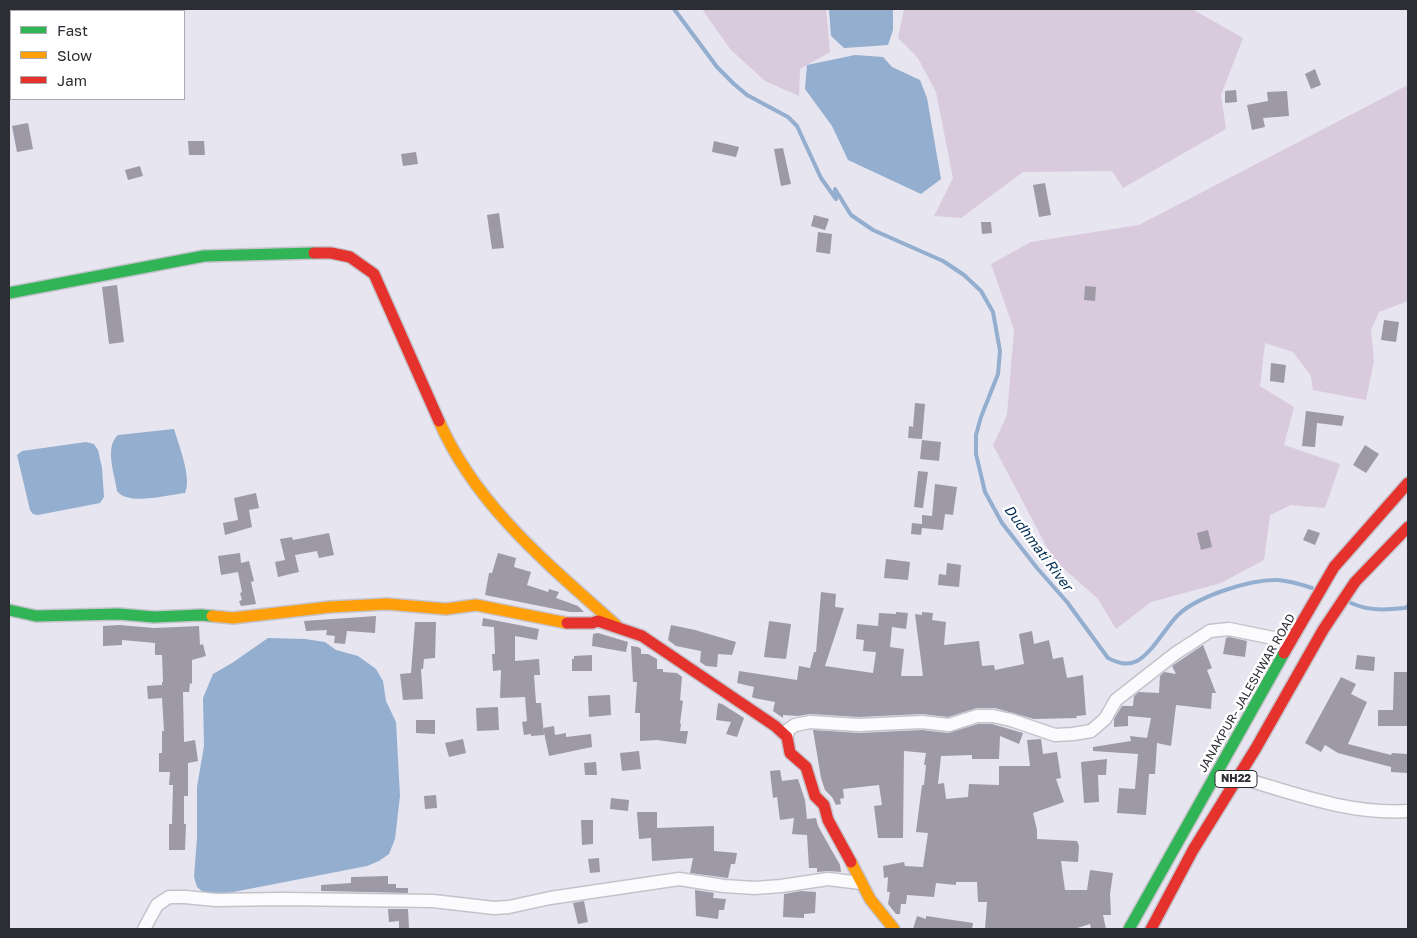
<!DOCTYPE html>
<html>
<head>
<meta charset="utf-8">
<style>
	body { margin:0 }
	#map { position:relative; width:1417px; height:938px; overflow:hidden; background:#e6e5f0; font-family:"Golos Text",sans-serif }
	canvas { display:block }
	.frame { position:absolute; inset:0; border:10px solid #2d2d34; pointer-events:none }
	.legend { position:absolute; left:10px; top:10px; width:175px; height:90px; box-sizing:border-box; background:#fff; border:1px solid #ababae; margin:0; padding:6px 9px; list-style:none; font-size:15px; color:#2d2d34 }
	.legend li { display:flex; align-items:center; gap:10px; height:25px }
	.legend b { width:25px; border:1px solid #ababae }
</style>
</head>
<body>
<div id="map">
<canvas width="1417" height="938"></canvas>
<div class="frame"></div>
<ul class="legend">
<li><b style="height:6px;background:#30b455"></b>Fast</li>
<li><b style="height:6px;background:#ff9f0a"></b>Slow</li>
<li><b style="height:6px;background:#e5322d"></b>Jam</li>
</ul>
</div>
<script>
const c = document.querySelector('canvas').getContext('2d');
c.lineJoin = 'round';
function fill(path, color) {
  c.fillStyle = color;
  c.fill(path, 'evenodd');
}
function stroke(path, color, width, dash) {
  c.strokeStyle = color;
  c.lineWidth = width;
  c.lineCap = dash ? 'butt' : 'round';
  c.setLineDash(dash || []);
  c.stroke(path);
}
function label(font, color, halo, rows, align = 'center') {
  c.font = font + ' "Golos Text",sans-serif';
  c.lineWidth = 5;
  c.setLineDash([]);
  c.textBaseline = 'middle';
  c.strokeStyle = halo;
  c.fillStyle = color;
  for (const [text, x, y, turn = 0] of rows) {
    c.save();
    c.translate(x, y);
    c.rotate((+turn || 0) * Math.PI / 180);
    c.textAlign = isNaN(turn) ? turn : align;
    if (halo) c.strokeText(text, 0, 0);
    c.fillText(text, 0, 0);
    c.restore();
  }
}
fill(new Path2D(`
	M702 9H826L830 52 800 69 799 96 765 81 730 49Z
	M904 9H1192L1243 38 1221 95 1226 129 1123 188 1112 171 1023 172 961 218 934 216 953 178 936 92 918 58 898 38Z
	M1408 85V301L1379 312 1371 330 1374 361 1366 400 1313 390 1311 376 1293 352 1265 343 1260 386 1294 407 1284 445 1340 464 1325 508 1291 505 1270 515 1264 560 1221 583 1151 602 1116 629 1098 599 1053 559 993 445 1007 415 1014 330 991 264 1031 242 1139 225Z`), '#dacade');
fill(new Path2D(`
	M829 9H893V30L888 45 844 48 831 36Z
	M855 55 883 57 892 67 920 80 927 98 941 179 921 194 848 160 832 126 805 89 807 65Z
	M174 429C179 446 192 478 185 493 167 495 128 506 117 491 115 475 104 447 118 435Z
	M86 442 94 444 98 450 102 468 104 497 100 503 38 515 33 514 30 510 17 455 22 451Z
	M268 638 305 639 325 642 336 650 358 656 376 669 383 681 386 701 396 722 400 796 395 839 389 854 379 861 367 866 223 894 204 893 197 887 194 877 197 838V787L204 746 203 698 213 674 232 663Z`), '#93aece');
stroke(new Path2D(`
	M674 9 717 67 734 84 747 95 788 117 797 126 821 178 836 199 835 189 851 215 873 230 943 261 964 275 981 291 993 312 1000 351 998 374 981 417 976 435V454L985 492 1002 523 1037 568 1067 602 1108 658C1118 663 1127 666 1137 661 1153 652 1165 628 1178 615 1198 596 1251 579 1278 580 1290 581 1300 584 1312 588
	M1351 603C1369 611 1385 610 1405 608L1408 606`), '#93aece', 4);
fill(new Path2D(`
	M1315 69 1321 85 1311 89 1305 74Z
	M1236 90 1237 102 1225 103V91Z
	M1287 91 1289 116 1263 118 1265 127 1252 130 1247 105 1268 101 1267 92Z
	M28 123 33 149 17 152 12 126Z
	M188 141H204L205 155H189Z
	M714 141 739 147 736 157 712 152Z
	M783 148 791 184 781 186 774 149Z
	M416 152 418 164 403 166 401 154Z
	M140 166 143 176 128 180 125 170Z
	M1045 183 1051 215 1039 217 1033 185Z
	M499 213 504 248 492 249 487 215Z
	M814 215 829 219 825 230 811 226Z
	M981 222H991L992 233 982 234Z
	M818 232 832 234 830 254 816 252Z
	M117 285 124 342 109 344 102 287Z
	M1085 286 1096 287 1095 301 1084 300Z
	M1384 320 1399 322 1396 342 1381 340Z
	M1271 363 1286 365 1284 383 1270 381Z
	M915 403 925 404 922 439 908 438 909 426 913 427Z
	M1306 411 1344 416 1342 426 1317 423 1315 447 1302 446Z
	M922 440 941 442 939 461 920 459Z
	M1365 445 1379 454 1366 473 1353 465Z
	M918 471 928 472 923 508 914 507Z
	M935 484 957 487 953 515 945 514 943 530 922 528 921 535 911 534 912 523 922 524V515L932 516Z
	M256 493 259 508 249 510 252 527 225 535 223 523 238 520 234 498Z
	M1308 529 1320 533 1315 545 1303 540Z
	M1208 530 1212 547 1201 550 1197 533Z
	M329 533 334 555 319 558 317 551 295 555 299 572 278 577 275 562 285 560 280 539 292 537 293 540Z
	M240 553 241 563 249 561 254 581 251 582 256 604 241 606 239 601 242 600 240 593 242 592 238 572 221 575 218 556Z
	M498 553 516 558 514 567 531 572 527 585 548 592 549 589 559 592 556 598 578 606 584 612H570L485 595 489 573H492Z
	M886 559 910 562 908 580 884 578Z
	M947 563 961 565 959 587 938 585 939 574 946 575Z
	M821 592 836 594 835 607 844 608 825 666 873 673 876 652 863 651 864 640 856 639 857 624 878 626 879 613 896 614V612L908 613 906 629 892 627 890 647 904 649 901 676H923L915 614 922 615V612L933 613 932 620 946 622 944 645 979 641 982 666 994 665 995 670 1024 664 1019 634 1032 631 1034 644 1049 640 1053 659 1063 657 1067 678 1083 675 1086 715 1076 716 1077 718 1034 719 995 708H977L948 717 922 714 859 717 810 714 798 716 783 715V718L773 711 775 702 754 698 752 697 754 687 737 683 739 671 797 680 799 666 810 668 814 652H816Z
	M376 616 375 633 347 631 345 644 334 643 335 636 326 635 327 630 306 631 304 621Z
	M483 618 539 629 537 640 515 636V661L539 659 540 675H534L536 703H541L544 735 531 736V734L524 735 522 722 527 721 525 697 500 698 501 670 493 671 492 654H495L494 627 482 626Z
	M769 621 791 624 786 659 764 657Z
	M415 622H436L435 658 424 659 423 669H421L423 699 403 700 400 674 411 673Z
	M119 625 154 628 199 626 200 645 203 644 206 656 192 660V684L190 683 189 692H183L184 742 195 740 198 761 188 763V796H184V824H186L185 850H169V824H172L173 785H169L170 772H159V753H162V731H164L162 698 148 699 147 686 162 685V682H163L162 655H155V643L122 640V645L103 646V626Z
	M671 625 695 630 736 642 732 655 718 654 717 667 706 666 700 662 701 651 676 646 668 640Z
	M598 633 628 642 626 652 592 646 593 634Z
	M1229 637 1247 641 1245 657 1223 654 1226 638Z
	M1203 645 1212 668 1207 670 1216 693H1212L1211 709 1176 705 1171 746 1157 743 1155 774H1149L1146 815 1117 813 1119 788 1135 789 1138 754 1093 751V747L1131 741 1130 736 1147 738 1151 718 1128 716V726L1114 727V719L1122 706H1133L1134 696 1139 692 1159 693 1160 676 1164 672 1176 674 1172 666Z
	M631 646 638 647 641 649V654H648L657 659V669H663V672L677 673 682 677 680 700 683 701 680 723 681 724 680 731H688L686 744 657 740 640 741V713H635L637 682H633Z
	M592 655V671H572V659H574V656Z
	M1357 655 1375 657 1374 671 1355 669Z
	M1394 672H1408V726H1378V710H1393Z
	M1341 677 1356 684 1351 694 1367 702 1348 744 1391 755 1392 753 1408 754V773L1391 772V767L1338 753 1325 745 1321 752 1305 743Z
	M610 695 611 715 589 717 588 696Z
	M718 703 722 704 744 718 737 737 726 734 731 722 716 720Z
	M498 707 499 730 477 731 476 708Z
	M416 720H435V734L416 733Z
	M978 724H992L1023 733 1019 744 1000 736 999 759H972V755L941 756 938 784 944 783 946 799 968 797 969 784 999 785V766H1030L1027 740 1041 739 1043 754 1057 752 1061 778 1056 779 1064 802 1033 813 1037 830V839L1077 841 1079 846 1078 862 1061 861 1065 890H1087L1090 870 1113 873 1110 894 1111 915H1103L1106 929H1091L1090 924 1074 929H985L987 902H978L977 882H956V885L936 883 934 897 907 895 906 904H901L900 914H896L888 904 890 892H887L888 877 884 878 883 866 904 862 905 866 923 867 928 833 916 832 922 785H924L926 765H924L926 753 904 751 903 838H878L874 806 882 805 879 785 843 789 844 798 840 799 841 804 836 805 832 797 825 790 821 778 813 730 859 733 922 730 948 733Z
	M554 726 555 735 566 733V737L591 734 592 747 549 756 543 728Z
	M463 739 466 753 449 757 445 743Z
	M639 751 641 769 622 771 620 753Z
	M1107 759 1106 775H1098L1099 802 1084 803 1081 762Z
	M596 762 597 775H585L584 763Z
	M780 770 782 781 798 779 805 800 807 819 816 818 818 826 840 865 841 872 829 871 817 872V868H809L807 835 792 834 794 818 780 820 777 797 773 798 770 771Z
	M436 795 437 808 425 809 424 796Z
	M611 798 629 800 628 811 610 809Z
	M637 812H657V828L714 826V851L737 853 735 864H731L728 878 690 873 693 858 652 861 651 838 639 839Z
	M581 820H593V844L582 845Z
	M599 858 600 872 590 873 588 859Z
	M388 876V884H396V888H408V893L321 891V885L351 883V877Z
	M695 890 714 893 713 898 726 899 724 910H719L718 919 696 916Z
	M801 891 816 892 815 913 804 914V918L783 917 784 894Z
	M584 901 588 922 578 924 573 903Z
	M388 909H408L409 928 399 929V921L389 922Z
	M917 916 926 919V916L973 923 972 929H913Z`), '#9d99a6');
const street = new Path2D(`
	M787 737 788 730 795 725 810 722 859 725 922 722 949 725 977 716H993L1011 720 1055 735 1073 734 1091 731 1105 719 1116 700 1176 653 1210 631 1229 629 1283 640 1293 637
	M1238 777C1293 793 1350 815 1408 811
	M144 929 157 905 169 897H185L216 900 283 899 433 901 494 908 509 907 550 898 679 879 724 886 755 888 781 886 828 879 861 883`);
const fast = new Path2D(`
	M9 293 204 256 314 253
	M9 610 36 616 119 614 154 617 201 615 212 616
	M1129 929 1284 653`);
const slow = new Path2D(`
	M439 421C476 506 549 565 616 625
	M212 616 233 618 330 607 387 604 446 609 476 605 567 623
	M851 862 870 899 894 929`);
const jam = new Path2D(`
	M314 253H331L350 257 374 274 439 421
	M567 623H592L598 621 642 636 775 726 787 737 790 753 806 767 815 796 824 805 828 820 851 862
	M1284 653 1334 567 1408 483
	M1151 929 1193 850 1256 748 1323 630 1355 582 1408 527`);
stroke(street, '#c4c3cb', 15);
stroke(fast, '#c4c3cb', 14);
stroke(slow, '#c4c3cb', 14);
stroke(jam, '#c4c3cb', 14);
stroke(street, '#fbfbfd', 12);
stroke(fast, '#30b455', 11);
stroke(slow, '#ff9f0a', 11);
stroke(jam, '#e5322d', 11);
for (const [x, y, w] of [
	[1236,779,42]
]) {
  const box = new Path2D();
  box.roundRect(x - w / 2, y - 8.5, w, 17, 4);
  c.fillStyle = '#fff';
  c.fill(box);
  stroke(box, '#2d2d34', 1);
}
label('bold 11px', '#2d2d34', null, [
	["NH22",1236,779]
]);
label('12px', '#2d2d34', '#fff', [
	["JANAKPUR- JALESHWAR ROAD",1247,693,-60]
]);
label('italic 14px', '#002d53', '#fff', [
	["Dudhmati River",1038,548,53]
]);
</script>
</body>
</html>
